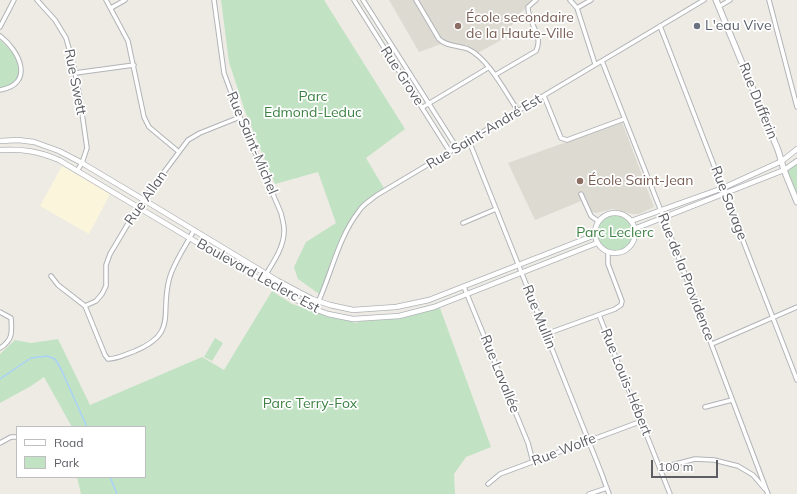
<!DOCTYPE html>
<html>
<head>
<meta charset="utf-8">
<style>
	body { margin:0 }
	#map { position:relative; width:797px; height:494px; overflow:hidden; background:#edebe4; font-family:Mulish,sans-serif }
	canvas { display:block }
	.legend { position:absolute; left:16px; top:426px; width:130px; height:52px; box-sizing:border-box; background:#fff; border:1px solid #bebfc1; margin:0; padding:5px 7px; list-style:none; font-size:12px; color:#5c5e63 }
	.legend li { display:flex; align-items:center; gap:8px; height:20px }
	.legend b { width:20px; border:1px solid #bebfc1 }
	.scale { position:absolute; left:651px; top:460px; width:67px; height:18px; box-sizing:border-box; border:2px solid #5c5e63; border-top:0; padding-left:5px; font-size:12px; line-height:14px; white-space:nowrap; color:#5c5e63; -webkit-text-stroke:3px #fff; paint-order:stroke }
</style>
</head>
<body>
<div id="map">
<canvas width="797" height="494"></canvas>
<ul class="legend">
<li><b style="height:5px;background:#fff"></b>Road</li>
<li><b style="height:11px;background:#c2e2c4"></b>Park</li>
</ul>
<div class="scale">100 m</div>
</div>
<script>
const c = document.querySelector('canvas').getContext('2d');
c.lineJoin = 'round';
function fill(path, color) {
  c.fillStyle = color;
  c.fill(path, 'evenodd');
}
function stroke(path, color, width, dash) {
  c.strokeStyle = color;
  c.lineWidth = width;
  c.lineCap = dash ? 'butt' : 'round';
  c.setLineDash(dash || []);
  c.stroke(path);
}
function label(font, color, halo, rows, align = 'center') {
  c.font = font + ' Mulish,sans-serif';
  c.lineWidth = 3.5;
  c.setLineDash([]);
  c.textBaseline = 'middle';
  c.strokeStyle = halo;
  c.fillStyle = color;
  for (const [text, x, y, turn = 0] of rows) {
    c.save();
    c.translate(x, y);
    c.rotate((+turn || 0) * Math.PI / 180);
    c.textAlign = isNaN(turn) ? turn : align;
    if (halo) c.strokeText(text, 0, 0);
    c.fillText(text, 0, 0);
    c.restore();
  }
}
fill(new Path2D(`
	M62 166 110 194 89 234 40 206Z`), '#fbf5db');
fill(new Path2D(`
	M389 0H536L520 13 503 39 476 54 467 49 444 43 419 52Z
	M622 122 654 207 639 214H633L613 209 596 213 592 212 586 199 535 220 508 163Z`), '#dddad2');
fill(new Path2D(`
	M221 0H324L405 129 366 158 385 190 360 209 348 226 322 296 298 279 294 267 306 242 336 223 318 172 275 184 245 111 229 62Z
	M0 40C5 45 13 52 17 58 27 78 20 87 0 92Z
	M797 161V201L784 170Z
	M595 233a20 20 0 1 1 40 0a20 20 0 1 1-40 0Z
	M272 291 292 304 356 323 361 321 403 318 440 308 491 447 466 457 454 474 455 494H129L122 479 129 494H81L77 477H145V427H72L44 377 31 386 0 403V354L15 340 31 343 58 339 90 405 202 357 224 370Z
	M215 338 223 343 212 361 204 357Z`), '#c2e2c4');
stroke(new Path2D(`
	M0 379 31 358 47 356 55 359 61 369 87 427
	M110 477 117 494`), '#a9d2f7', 1.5);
const minor = new Path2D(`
	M37 0 55 20 66 38 72 59 79 92 87 148 82 163 77 171
	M106 0 128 41 144 117 149 127 179 152
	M214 0 224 73 240 117 281 213C282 218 284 224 284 229 285 248 271 265 262 281
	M354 0 450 152
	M363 0 457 148
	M416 0 439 39C447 47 458 45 468 49 488 58 506 93 518 111
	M570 0 577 8
	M591 0 577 8 595 64
	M769 0 797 107
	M720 6 730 0
	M111 8 125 0
	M660 26 797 380
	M0 27 14 0
	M0 36C20 51 35 84 0 90
	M602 61 661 211 768 494
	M75 73 134 65
	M495 75 536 51C544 35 528 24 528 7L536 0
	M544 96 561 138 567 140 624 119
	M423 107 488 68
	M469 141 601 472 609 494
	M581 194 591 216 598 221
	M463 223 496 209
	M51 276 58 285 85 306 105 355 108 359C118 359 126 354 135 351 178 333 160 315 169 280 173 263 186 246 194 230
	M464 287 528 443 533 462
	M85 306 96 301 102 294 106 286V265L110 254 138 207 188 140 200 133 240 117
	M315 309C331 277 337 239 359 211 363 204 371 200 377 195L704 0
	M0 312 11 318C12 332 13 340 0 348
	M599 315 670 494
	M546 334 615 309 621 305 622 301 608 264V252
	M712 344 797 307
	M705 407 732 400
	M0 443 11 437H17
	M660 468 695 459 714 460 738 466 753 475 765 489
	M488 484 500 474 642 421
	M589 494 607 488`);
const tertiary = new Path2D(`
	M0 141 18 140 34 142 59 151 82 163 144 200 278 281 312 299 330 305 353 310 396 307 429 300 595 235
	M0 150C23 149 38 151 59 160L218 255 309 307 328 314 353 319 399 316 434 307 597 243
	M595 233a20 20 0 1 1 40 0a20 20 0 1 1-40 0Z
	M631 221 723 188 782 161 797 149
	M634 229 784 170 797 161`);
const secondary = new Path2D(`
	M716 0 778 150 784 170 797 202`);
stroke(minor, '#b1b3b8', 5.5);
stroke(tertiary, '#b1b3b8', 6);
stroke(secondary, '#b3b5ba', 7);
stroke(minor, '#fff', 3.5);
stroke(tertiary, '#fff', 4.5);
stroke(secondary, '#fff', 5);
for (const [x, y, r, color] of [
	[458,26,4,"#8d6e63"],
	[697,26,4,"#6b7280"],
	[580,181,4,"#8d6e63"]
]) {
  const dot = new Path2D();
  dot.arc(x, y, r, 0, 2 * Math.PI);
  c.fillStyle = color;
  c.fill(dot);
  stroke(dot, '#fff', 1.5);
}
label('14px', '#785e54', '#fff', [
	["École secondaire",466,18],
	["de la Haute-Ville",466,34],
	["École Saint-Jean",588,181]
], 'left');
label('14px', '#5b616d', '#fff', [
	["L'eau Vive",705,26]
], 'left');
label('14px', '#5c5e63', '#fff', [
	["Rue Grove",402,76,57],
	["Rue Swett",75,82,79],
	["Rue Dufferin",758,101,68],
	["Rue Saint-André Est",484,132,-31],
	["Rue Saint-Michel",252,143,67],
	["Rue Allan",146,198,-55],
	["Rue Savage",729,203,69],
	["Boulevard Leclerc Est",258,276,29],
	["Rue de la Providence",686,277,69],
	["Rue Mullin",539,317,68],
	["Rue Lavallée",500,374,68],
	["Rue Louis-Hébert",626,382,68],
	["Rue Wolfe",564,450,-21]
]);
label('14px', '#3d8143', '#fff', [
	["Parc",313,97],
	["Edmond-Leduc",313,113],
	["Parc Leclerc",615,233],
	["Parc Terry-Fox",310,404]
]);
</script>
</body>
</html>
